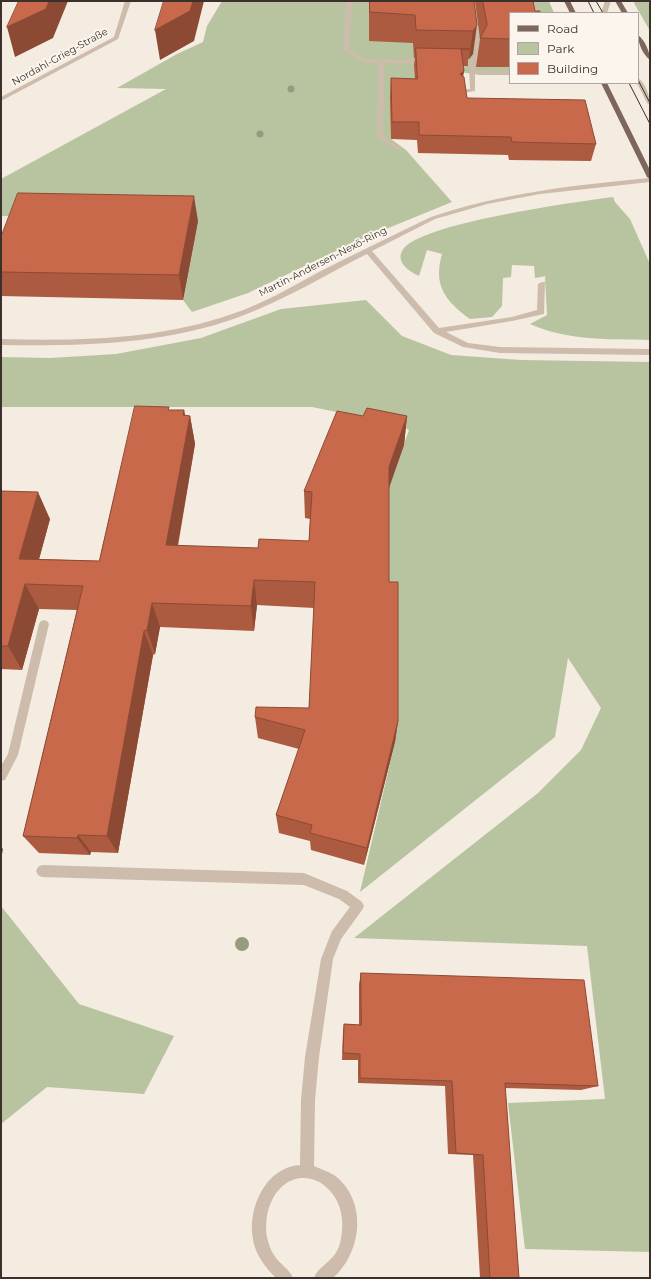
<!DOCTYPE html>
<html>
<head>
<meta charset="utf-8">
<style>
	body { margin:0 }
	#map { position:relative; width:651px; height:1279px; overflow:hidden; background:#f4ebe1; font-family:Montserrat,sans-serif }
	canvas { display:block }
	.frame { position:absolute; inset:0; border:2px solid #3b302b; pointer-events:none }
	.legend { position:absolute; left:509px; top:12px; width:130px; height:72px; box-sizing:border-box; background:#fbf5ee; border:1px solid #aea6a0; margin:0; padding:5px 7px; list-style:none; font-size:12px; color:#3b302b }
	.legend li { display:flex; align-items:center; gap:8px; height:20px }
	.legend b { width:20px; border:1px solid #aea6a0 }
</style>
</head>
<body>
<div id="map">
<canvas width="651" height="1279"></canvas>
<div class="frame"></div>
<ul class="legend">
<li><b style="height:5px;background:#7d675c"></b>Road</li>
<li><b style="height:11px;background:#b8c4a0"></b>Park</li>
<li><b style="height:11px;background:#c8694b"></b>Building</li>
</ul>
</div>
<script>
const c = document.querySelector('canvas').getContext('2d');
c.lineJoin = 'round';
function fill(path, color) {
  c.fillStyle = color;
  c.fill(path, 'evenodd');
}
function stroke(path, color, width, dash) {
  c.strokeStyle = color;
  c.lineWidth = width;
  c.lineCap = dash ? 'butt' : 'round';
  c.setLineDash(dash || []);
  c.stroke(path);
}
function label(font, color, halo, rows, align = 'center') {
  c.font = font + ' Montserrat,sans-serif';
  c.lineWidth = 4;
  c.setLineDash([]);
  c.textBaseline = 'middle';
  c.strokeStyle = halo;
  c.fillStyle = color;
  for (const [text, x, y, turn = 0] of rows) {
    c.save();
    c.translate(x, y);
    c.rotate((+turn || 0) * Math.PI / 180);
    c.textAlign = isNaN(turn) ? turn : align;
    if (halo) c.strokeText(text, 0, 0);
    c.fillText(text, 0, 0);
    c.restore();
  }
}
fill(new Path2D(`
	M222 1H549L554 13H510V75H480L460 72 415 96 391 139 406 150 452 202 359 240 248 293 192 312 183 300 187 277V258L194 240 198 221 1 216V179L166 89 117 88 177 54 203 42 207 26Z
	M636 1H645L650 3V31L634 3Z
	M613 197 615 202 630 219 650 264V340C609 339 568 341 530 324L547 315 545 277 546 276 535 278 534 266 512 265 511 277 503 278 502 306 492 317 470 319C445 301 433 285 442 254L427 250 419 276C410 272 396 263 402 251 417 223 577 202 613 197Z
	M366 300 402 336 451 355 521 360 650 362V1252L525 1249 508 1103 605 1099 587 946 354 938 538 793 581 750 601 708 568 658 555 737 360 892 395 742 381 607 379 516 409 430 401 425 312 407H1V357L50 358 116 354 201 338 281 309Z
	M1 906 79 1004 174 1036 144 1094 47 1087 1 1124Z`), '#b8c4a0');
fill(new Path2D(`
	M125 1H131L118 39 1 101V97L114 37Z
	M346 1H352L349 49 365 59 428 60 431 62 428 64 384 63 383 136 401 148V150H397L377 137 378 63 362 62 343 50Z
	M469 1H475L481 54 475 63V70L510 71V75L475 74V91L462 93 459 91 460 90 470 89 469 65 454 64 451 62 454 60 470 61 475 54Z
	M529 1H535L540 13H534Z
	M605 1H611L607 13H601Z
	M638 78C645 82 650 96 650 105L647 103 637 83H638Z
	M650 178V182L540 194 487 204 435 219 372 251 439 328 512 317 537 310 538 284 542 282H545L544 314 512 321 446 332 468 343 500 347 650 349V355L500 353 463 347 434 333 367 254C325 275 283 301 239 317 163 345 81 346 1 345V339C79 341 158 340 232 314 263 304 291 287 319 272 356 253 394 235 431 217 502 193 575 185 650 178Z
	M44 620 47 621 49 624 18 755 5 780 1 781V766L8 754 39 624 41 621Z
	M42 865 304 873 347 891 362 902 364 906 362 910 341 939 333 959 319 1057 315 1100 314 1166C323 1170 334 1173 341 1181 367 1208 360 1254 333 1278H314C320 1263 337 1262 341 1239 353 1179 285 1152 268 1211 266 1219 265 1232 268 1241 269 1245 271 1251 274 1255 279 1264 289 1268 293 1278H276C265 1267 255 1254 253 1239 247 1208 266 1167 300 1165L301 1100 305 1057 321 959 332 931 350 907 339 899 304 885 42 877 38 875 36 871 38 867Z`), '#cdbbac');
fill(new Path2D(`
	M564 1H570L576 13H570Z
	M615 1H621L628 13H622Z
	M638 35C645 40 650 52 650 60 643 55 638 43 638 35Z
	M601 83H607L650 170V179L647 177Z`), '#7d675c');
stroke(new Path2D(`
	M588 1 594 13
	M596 1 603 13
	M638 80 650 103
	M629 83 650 124`), '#3b302b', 1);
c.fillStyle = '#969b7f';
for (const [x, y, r] of [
	[291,89,3.5],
	[260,134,3.5],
	[242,944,7]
]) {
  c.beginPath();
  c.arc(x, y, r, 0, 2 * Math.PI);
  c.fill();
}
fill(new Path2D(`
	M369 1H474L473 54 469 59H468V66H463L464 71 463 76 467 98 596 144 591 161 509 160 508 155 418 153 417 140 391 139 390 96 391 78 415 79 414 65 415 58H414L413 43 369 41Z
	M475 1H533L510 13V67H476L480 39Z
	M198 221 183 300 1 296V237Z
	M170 410H184L185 415 190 416 195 444 178 546 258 548 309 541 310 519 305 518 304 491 363 416H407L404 445 389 487V582L398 721 395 742 364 865 311 850 310 841 279 833 276 815 299 749 258 738 255 717 309 708 314 608 257 605 254 631 160 627 155 654 153 655 118 853 91 852 90 855 39 853 23 836 77 610 39 609 22 670 1 669V491L50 519 39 559 99 561Z
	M361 973 598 1086 581 1090 505 1088 519 1278H480L473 1155 448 1154 445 1086 358 1083V1060H342L343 1032 344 1024 359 1025V984Z`), '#ac5a40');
fill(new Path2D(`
	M49 1H68L53 38 15 57 7 27Z
	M193 1H204L194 41 160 60 155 30Z
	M477 25 473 54 469 59 473 31Z
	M464 71 461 88 460 74Z
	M194 196 198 221 183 300 179 275Z
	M184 410 187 429 190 416 195 444 173 571 166 545Z
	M407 416 404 445 387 494 389 467Z
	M38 492 50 519 32 585 19 559Z
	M254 580 257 605 254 631 251 606Z
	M25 584 39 609 22 670 8 646Z
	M152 603 160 627 155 654 147 630Z
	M144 631 153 655 118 853 107 836Z
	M398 721 395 742 364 865 367 848Z
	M78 835 91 852 90 855 77 838Z
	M1 847 3 849 1 860Z`), '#8c4a34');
const building = new Path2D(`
	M19 1H49L46 9 7 27Z
	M164 1H193L190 11 155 30Z
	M370 1H474L477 25 473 31 416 30 415 15 370 12Z
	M483 1H533L535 11H540V13H510V39L480 38 487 25Z
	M416 48 470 49H461L464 71 460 74 464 77 467 98 585 100 596 144 512 142 511 137 419 135V122H392L391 78 417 79Z
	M18 193 194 196 179 275 1 272V237Z
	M135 406 169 407 168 410H184L183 415 190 416 166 545 258 548 259 539 309 541 312 492 304 491 337 411 363 416 367 408 407 416 389 467V582H398V721L367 848 310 833 312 825 276 815 305 730 255 717 256 707 309 708 315 582 254 580 251 606 152 603 147 630 144 631 107 836 78 835 77 838 23 836 83 586 25 584 8 646H1V491L38 492 19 559 99 561Z
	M361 973 584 980 598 1086 505 1083 519 1278H490L483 1155 456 1153 452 1081 360 1078V1054L343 1053 344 1024 361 1025Z`);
fill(building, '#c8694b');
stroke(building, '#8c4a34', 1);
label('10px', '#3b302b', '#fbf5ee', [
	["Nordahl-Grieg-Straße",60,57,-29],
	["Martin-Andersen-Nexö-Ring",323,262,-27]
]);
</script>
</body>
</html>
